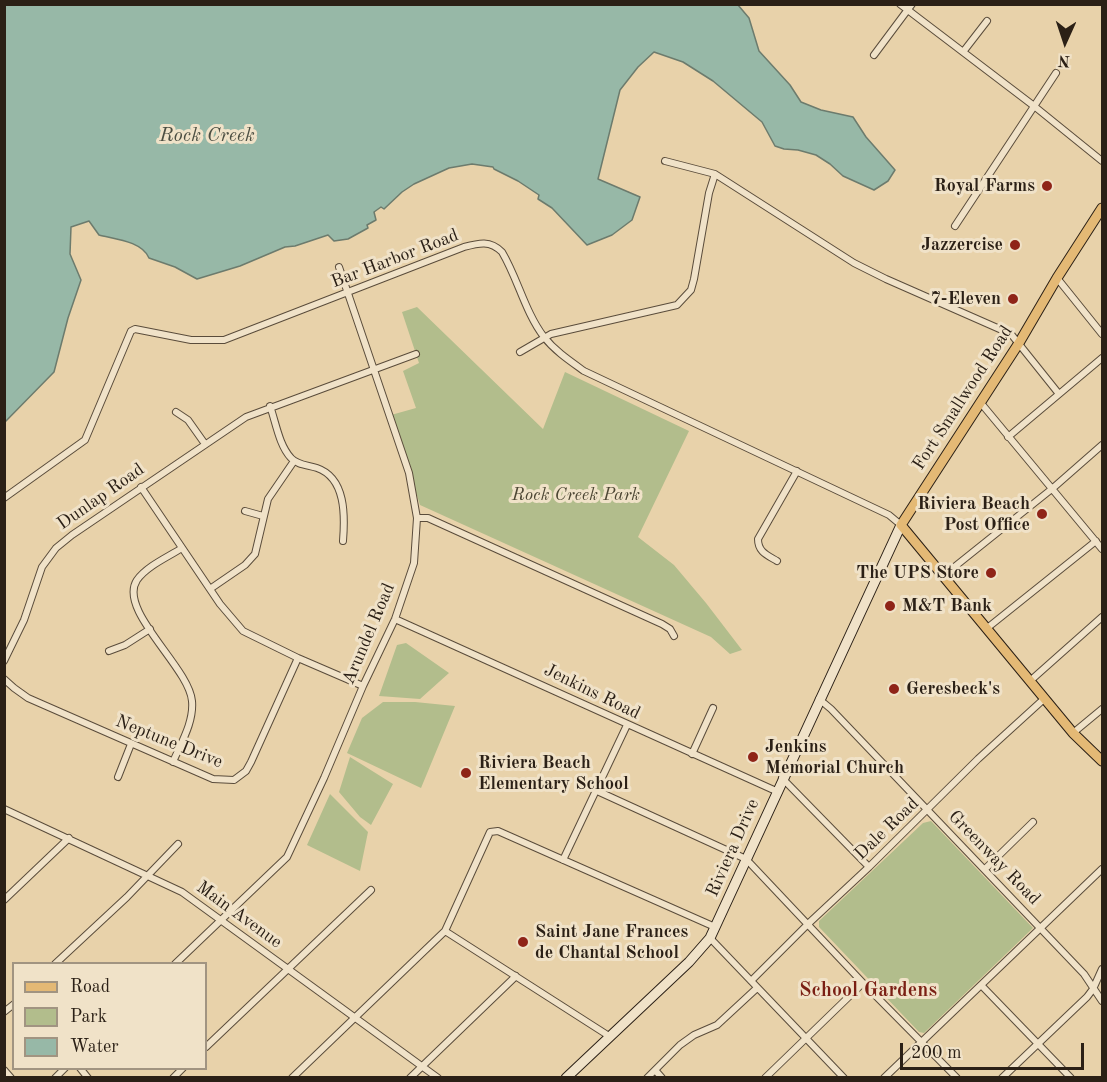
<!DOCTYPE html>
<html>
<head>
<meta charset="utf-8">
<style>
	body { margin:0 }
	#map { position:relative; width:1107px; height:1082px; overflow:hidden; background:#e8d2aa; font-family:"Old Standard TT",serif }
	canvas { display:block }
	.frame { position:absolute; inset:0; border:6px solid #2b2016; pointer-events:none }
	.legend { position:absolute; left:12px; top:962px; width:195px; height:108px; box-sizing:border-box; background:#f0e2c8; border:2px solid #a19481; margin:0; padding:8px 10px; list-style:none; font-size:18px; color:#2b2016 }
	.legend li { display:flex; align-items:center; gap:12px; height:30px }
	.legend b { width:30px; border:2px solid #a19481 }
	.north { position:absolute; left:1035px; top:12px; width:60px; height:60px; -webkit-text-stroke:4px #f0e2c8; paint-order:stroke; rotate:183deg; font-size:16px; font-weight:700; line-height:24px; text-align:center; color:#2b2016 }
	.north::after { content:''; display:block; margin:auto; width:21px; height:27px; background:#2b2016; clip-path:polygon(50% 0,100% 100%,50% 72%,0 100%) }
	.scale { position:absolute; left:900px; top:1043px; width:184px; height:27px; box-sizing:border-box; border:3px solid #2b2016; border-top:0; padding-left:8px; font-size:18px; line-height:21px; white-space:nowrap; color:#2b2016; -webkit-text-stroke:4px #f0e2c8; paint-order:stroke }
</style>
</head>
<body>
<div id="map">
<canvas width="1107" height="1082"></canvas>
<div class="frame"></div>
<ul class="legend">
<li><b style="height:8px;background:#e4b975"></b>Road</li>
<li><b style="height:16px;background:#b2bd8c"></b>Park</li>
<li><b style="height:16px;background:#97b8a7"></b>Water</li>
</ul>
<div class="north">N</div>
<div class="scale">200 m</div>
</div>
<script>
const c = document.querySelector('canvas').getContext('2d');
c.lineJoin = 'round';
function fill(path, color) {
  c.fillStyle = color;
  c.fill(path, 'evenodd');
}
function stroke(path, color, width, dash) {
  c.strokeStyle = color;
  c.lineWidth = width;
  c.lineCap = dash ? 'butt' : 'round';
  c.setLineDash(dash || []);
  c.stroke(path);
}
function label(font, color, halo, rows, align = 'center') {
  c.font = font + ' "Old Standard TT",serif';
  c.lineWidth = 6;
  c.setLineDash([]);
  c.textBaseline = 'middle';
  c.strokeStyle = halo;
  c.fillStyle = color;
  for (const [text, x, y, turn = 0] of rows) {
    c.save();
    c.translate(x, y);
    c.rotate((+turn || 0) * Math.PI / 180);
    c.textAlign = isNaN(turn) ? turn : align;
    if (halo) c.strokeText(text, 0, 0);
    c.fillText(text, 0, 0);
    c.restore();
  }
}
fill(new Path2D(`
	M417 307 543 429 565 372 689 431 638 537 674 565 706 603 742 650 730 654 711 637 420 505 391 415 416 408 403 371 419 363 402 312Z
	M406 643 449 673 420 699 379 696 397 645Z
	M383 702H415L455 706 421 788 347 753 362 718Z
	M350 757 393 784 371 825 360 817 339 792Z
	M330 794 368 832 360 871 307 845Z
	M931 821 1033 928 924 1033 919 1032 819 927V921L923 823Z`), '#b2bd8c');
const water = new Path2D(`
	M5 4 738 5 749 18 759 51 790 85 801 102 821 110 853 117 866 137 895 170 888 181 874 190 843 176 830 164 816 155 798 150 784 149 775 146 762 122 713 81 683 62 654 52 638 67 620 90 598 179 640 197 632 220 612 235 587 245 552 208 538 199 539 195 518 181 494 169 493 167 472 164 449 168 414 184 402 192 384 209 381 207 374 212 376 220 367 225 368 228 348 239 334 241 328 235 295 246 285 247 240 266 197 279 175 267 149 258C142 241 114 239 99 235L89 221 71 227 70 254 81 280 68 318 54 372 5 422Z`);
fill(water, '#97b8a7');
stroke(water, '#6c7b6d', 1.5);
const street = new Path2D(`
	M900 4 1034 106 1102 161
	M963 52 987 21
	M874 55 912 4
	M665 161 715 174 854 263 886 279 1011 334 1059 394
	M955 226 1056 73
	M1057 278 1102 334
	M520 352 551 334 677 305 691 290 694 279 709 193 715 174
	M980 402 1102 549
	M270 406C276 423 279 445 291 458 297 465 308 465 317 468 346 478 345 516 343 541
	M176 412 188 420 205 444
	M1008 437 1102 358
	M141 487 220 604 243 631 298 658 363 686
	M4 498 85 440 131 331 135 329 191 340H224L464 247C479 243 490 240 502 252 518 279 525 312 544 337 555 351 570 361 584 371L889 515 901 525
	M245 511 263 516
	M417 518H428L662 624 670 629 674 636
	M777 561C767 555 758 552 758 539L797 471
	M943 576 1053 488 1102 445
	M210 589 245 565 255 554 268 499 294 461
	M395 619 776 791
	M986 629 1096 541
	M109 651 125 645 150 629
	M4 661 24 620 42 567 56 548 72 535 246 417 416 354
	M4 679 14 688 28 698 213 779 234 780 246 771 251 762 298 658
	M1030 681 1102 617
	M819 699 831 709 1084 974 1102 1001
	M1073 733 1102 709
	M692 754 713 708
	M173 762C181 743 194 722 192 701 189 667 117 610 137 580 147 566 168 557 182 548
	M118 777 131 744
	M782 778 869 867
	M595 790 746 859 863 983 957 1078
	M4 809 182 892 438 1078
	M563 860 627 725
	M985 869 1033 822
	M4 900 69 838
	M445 931 609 1036
	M710 938 844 1078
	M55 964 127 897 178 844
	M175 964 287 857 324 778 363 686 395 619 414 563 417 518 409 473 339 267
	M751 981 809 923 869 867 978 759 1045 698
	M981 985 1071 1078
	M4 1012 14 1004
	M206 1047 371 890
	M80 1068 88 1078
	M4 1070 11 1078
	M655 1070 662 1078
	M55 1078 65 1068
	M173 1078 183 1068
	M292 1078 445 931 490 832 498 831 715 927
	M410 1078 516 976
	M647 1078 680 1045 694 1035 717 1025 757 988
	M765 1078 863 983
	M884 1078 1102 869
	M1002 1078 1087 997 1093 989 1102 969`);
const secondary = new Path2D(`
	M566 1078 689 962 710 938 901 525`);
const primary = new Path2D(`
	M1102 208 1057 278 1019 343 901 525 1073 733 1102 761`);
stroke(street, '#5a4c3b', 8);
stroke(secondary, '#2b2016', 11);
stroke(primary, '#2b2016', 11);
stroke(street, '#f0e2c8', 6);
stroke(secondary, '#f0e2c8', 9);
stroke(primary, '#e4b975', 9);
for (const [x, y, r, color] of [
	[1047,186,6,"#8f2418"],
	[1015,245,6,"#8f2418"],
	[1013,299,6,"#8f2418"],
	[1042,514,6,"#8f2418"],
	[991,573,6,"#8f2418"],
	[890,606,6,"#8f2418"],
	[894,689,6,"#8f2418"],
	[753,757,6,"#8f2418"],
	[466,773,6,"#8f2418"],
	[523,942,6,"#8f2418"]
]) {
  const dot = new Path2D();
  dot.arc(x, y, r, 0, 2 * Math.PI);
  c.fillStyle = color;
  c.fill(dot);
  stroke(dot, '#f0e2c8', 2);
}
label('bold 18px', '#2b2016', '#f0e2c8', [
	["Royal Farms",1035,186],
	["Jazzercise",1003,245],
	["7-Eleven",1001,299],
	["Riviera Beach",1030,504],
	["Post Office",1030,525],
	["The UPS Store",979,573],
	["M&T Bank",902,606,"left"],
	["Geresbeck's",906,689,"left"],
	["Jenkins",765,747,"left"],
	["Memorial Church",765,768,"left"],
	["Riviera Beach",478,763,"left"],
	["Elementary School",478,784,"left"],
	["Saint Jane Frances",535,932,"left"],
	["de Chantal School",535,953,"left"]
], 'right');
label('18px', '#2b2016', '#f0e2c8', [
	["Bar Harbor Road",395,259,-21],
	["Fort Smallwood Road",963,398,-57],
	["Dunlap Road",101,497,-35],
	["Arundel Road",369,634,-67],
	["Jenkins Road",592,692,26],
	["Neptune Drive",169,742,22],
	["Dale Road",887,829,-44],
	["Riviera Drive",733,848,-66],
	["Greenway Road",994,858,46],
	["Main Avenue",239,915,36]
]);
label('italic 18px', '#4d4734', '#f0e2c8', [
	["Rock Creek Park",576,495]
]);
label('italic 20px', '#4b4e42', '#f0e2c8', [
	["Rock Creek",207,136]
]);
label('bold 20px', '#7a1f14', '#f0e2c8', [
	["School Gardens",868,991]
]);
</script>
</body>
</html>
